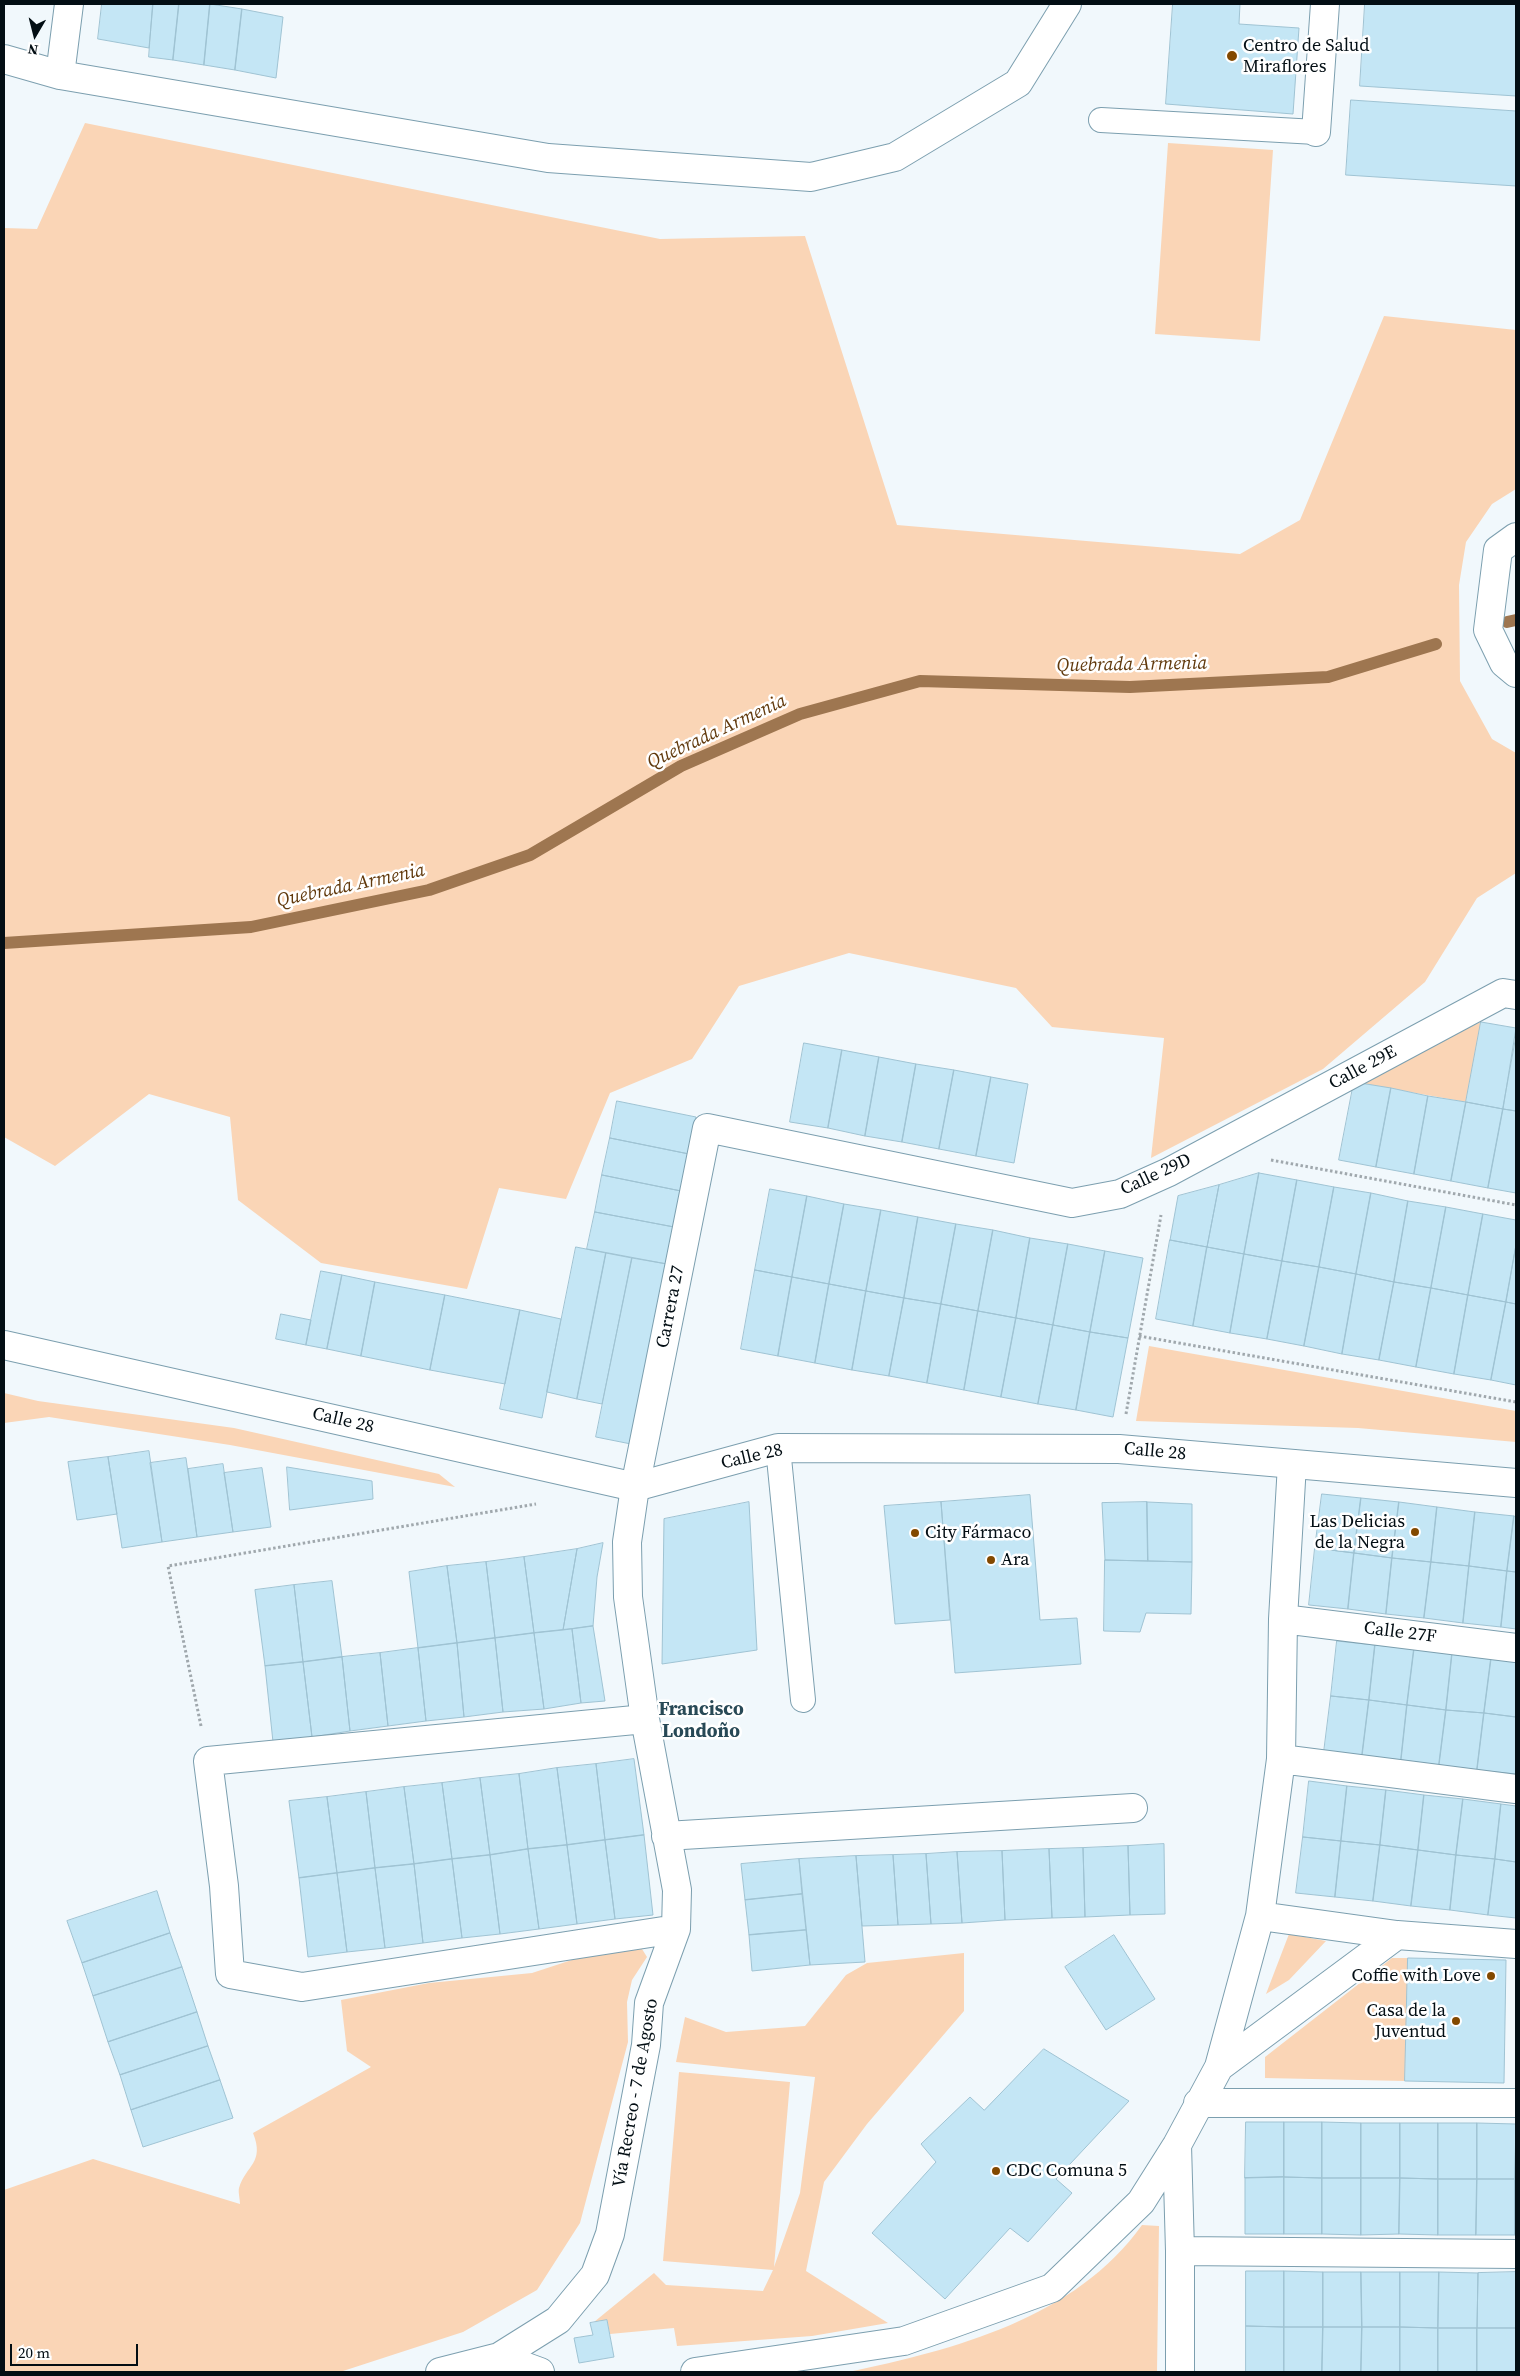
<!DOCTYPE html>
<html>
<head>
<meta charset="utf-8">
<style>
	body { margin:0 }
	#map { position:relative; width:1520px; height:2376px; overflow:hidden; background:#f1f8fc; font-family:"Source Serif 4",serif }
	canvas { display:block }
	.frame { position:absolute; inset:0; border:5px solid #030e14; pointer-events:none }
	.north { position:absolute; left:10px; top:10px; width:50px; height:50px; -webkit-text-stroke:4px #fff; paint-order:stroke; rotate:188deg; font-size:14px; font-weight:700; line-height:20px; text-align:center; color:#030e14 }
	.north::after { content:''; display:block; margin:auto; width:18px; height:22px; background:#030e14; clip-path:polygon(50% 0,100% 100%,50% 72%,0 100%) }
	.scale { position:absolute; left:10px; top:2344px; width:128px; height:22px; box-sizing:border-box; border:2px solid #030e14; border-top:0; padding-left:6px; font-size:15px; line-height:18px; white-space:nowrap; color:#030e14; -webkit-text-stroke:4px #fff; paint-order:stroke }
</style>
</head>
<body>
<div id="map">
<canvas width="1520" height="2376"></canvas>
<div class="frame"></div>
<div class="north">N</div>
<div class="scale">20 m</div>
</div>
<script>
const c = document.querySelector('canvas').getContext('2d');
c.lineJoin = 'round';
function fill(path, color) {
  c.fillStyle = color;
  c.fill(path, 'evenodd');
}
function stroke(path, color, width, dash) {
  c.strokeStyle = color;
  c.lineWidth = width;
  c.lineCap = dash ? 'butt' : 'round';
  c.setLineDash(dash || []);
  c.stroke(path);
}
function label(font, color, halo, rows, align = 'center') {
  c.font = font + ' "Source Serif 4",serif';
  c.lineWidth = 5;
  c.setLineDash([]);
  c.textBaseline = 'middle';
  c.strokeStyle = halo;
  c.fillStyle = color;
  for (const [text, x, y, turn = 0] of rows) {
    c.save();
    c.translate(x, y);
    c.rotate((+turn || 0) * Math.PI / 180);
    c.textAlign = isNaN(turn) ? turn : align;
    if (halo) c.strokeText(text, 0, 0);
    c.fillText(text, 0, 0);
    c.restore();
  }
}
fill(new Path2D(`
	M85 123 660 239 805 236 897 525 1240 554 1300 520 1384 316 1516 330V489L1492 504 1466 542 1459 585 1460 681 1492 739 1516 753V873L1477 898 1425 982 1323 1069 1151 1158 1164 1038 1052 1027 1016 988 849 953 739 986 692 1059 610 1093 566 1199 499 1188 467 1289 321 1263 238 1200 230 1117 149 1094 55 1166 4 1137V228L37 229Z
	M1168 143 1273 150 1260 341 1155 334Z
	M1481 1022 1466 1102 1354 1082Z
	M1149 1346 1516 1411V1442L1358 1428 1136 1421Z
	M4 1393 38 1401 234 1428 439 1474 455 1487 230 1445 49 1417 4 1423Z
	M1289 1934 1326 1941 1289 1980 1266 1994Z
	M642 1949 647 1957 632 1980 627 2002 628 2042 580 2223 537 2290 463 2332 340 2372H4V2190L93 2159 240 2204C240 2199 238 2192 239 2188 246 2165 265 2163 253 2133L371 2067 347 2051 341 2000 429 1983 532 1973 587 1955Z
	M964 1953V2011L867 2124 824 2182 806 2271 888 2323 812 2336 677 2346 674 2328 610 2334 607 2320 594 2322 654 2273 666 2285 763 2291 773 2270 663 2261 679 2072 790 2082 774 2267 800 2193 815 2077 676 2062 685 2017 726 2032 805 2026 846 1975 867 1963Z
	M1392 1958H1408L1405 2081 1265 2078V2057Z
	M1142 2225 1159 2226 1157 2372H848C954 2350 1076 2318 1142 2225Z`), '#fad5b6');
stroke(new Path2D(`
	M1507 622 1516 620
	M4 943 251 927 429 890 530 855 681 766 800 714 920 681 1130 687 1328 677 1436 644`), '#9e7650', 12);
const building = new Path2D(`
	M102 4H153L149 48 98 39Z
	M153 4H179L173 60 149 57Z
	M179 4H210L204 65 173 60Z
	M210 4 242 9 235 70 204 65Z
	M1173 4H1240L1239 24 1299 28 1293 114 1166 104Z
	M1365 4H1516V96L1360 86Z
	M242 9 283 17 276 78 235 70Z
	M1351 100 1516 111V186L1346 175Z
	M1481 1022 1516 1028 1503 1109 1466 1102Z
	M1516 1036V1111L1503 1109Z
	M804 1043 842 1050 828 1128 790 1122Z
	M842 1050 879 1057 865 1136 828 1128Z
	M879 1057 916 1064 902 1142 865 1136Z
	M916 1064 954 1070 939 1149 902 1142Z
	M954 1070 991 1077 976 1156 939 1149Z
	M991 1077 1028 1084 1014 1163 976 1156Z
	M1354 1082 1391 1088 1376 1167 1339 1160Z
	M1391 1088 1428 1096 1414 1174 1376 1167Z
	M1428 1096 1466 1102 1451 1181 1414 1174Z
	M617 1101 696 1117 689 1154 610 1138Z
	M1466 1102 1503 1109 1488 1188 1451 1181Z
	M1503 1109 1516 1111V1193L1488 1188Z
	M610 1138 689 1154 681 1191 602 1175Z
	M1259 1173 1244 1254 1207 1247 1219 1185Z
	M1259 1173 1297 1180 1282 1261 1244 1254Z
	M602 1175 681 1191 674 1227 595 1212Z
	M1297 1180 1334 1187 1319 1267 1282 1261Z
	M1219 1185 1207 1247 1170 1240 1178 1196Z
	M1334 1187 1371 1193 1356 1274 1319 1267Z
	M770 1189 807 1196 792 1277 755 1270Z
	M1371 1193 1408 1201 1394 1282 1356 1274Z
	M807 1196 844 1204 829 1284 792 1277Z
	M1408 1201 1446 1207 1431 1288 1394 1282Z
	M844 1204 881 1210 866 1291 829 1284Z
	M1446 1207 1483 1214 1468 1295 1431 1288Z
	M881 1210 918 1217 904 1298 866 1291Z
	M595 1212 674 1227 667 1264 587 1249Z
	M1483 1214 1516 1220V1245L1506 1302 1468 1295Z
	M918 1217 956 1224 941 1304 904 1298Z
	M956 1224 993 1230 978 1311 941 1304Z
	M993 1230 1030 1238 1016 1318 978 1311Z
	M1030 1238 1068 1244 1053 1325 1016 1318Z
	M1170 1240 1207 1247 1193 1326 1156 1319Z
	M1068 1244 1105 1251 1090 1332 1053 1325Z
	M1516 1245V1304L1506 1302Z
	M576 1247 606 1253 577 1399 547 1392Z
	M1207 1247 1244 1254 1230 1333 1193 1326Z
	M1105 1251 1143 1258 1128 1338 1090 1332Z
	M606 1253 632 1258 602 1404 577 1399Z
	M1244 1254 1282 1261 1267 1339 1230 1333Z
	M632 1258 667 1264 631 1444 596 1437Z
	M1282 1261 1319 1267 1304 1346 1267 1339Z
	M1319 1267 1356 1274 1342 1354 1304 1346Z
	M755 1270 792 1277 778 1356 741 1349Z
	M321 1271 342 1275 327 1349 306 1345Z
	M1356 1274 1394 1282 1379 1360 1342 1354Z
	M342 1275 375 1282 361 1356 327 1349Z
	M792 1277 829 1284 815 1363 778 1356Z
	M375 1282 445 1295 430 1370 361 1356Z
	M1394 1282 1431 1288 1416 1367 1379 1360Z
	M829 1284 866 1291 852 1370 815 1363Z
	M1431 1288 1468 1295 1454 1374 1416 1367Z
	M866 1291 904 1298 889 1376 852 1370Z
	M445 1295 520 1310 505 1384 430 1370Z
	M1468 1295 1506 1302 1491 1380 1454 1374Z
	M904 1298 941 1304 927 1383 889 1376Z
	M1506 1302 1516 1304V1385L1491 1380Z
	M941 1304 978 1311 964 1390 927 1383Z
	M520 1310 561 1319 542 1418 500 1409Z
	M978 1311 1016 1318 1001 1397 964 1390Z
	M281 1314 311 1320 306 1345 276 1339Z
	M1016 1318 1053 1325 1038 1404 1001 1397Z
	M1053 1325 1090 1332 1076 1410 1038 1404Z
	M1090 1332 1128 1338 1113 1417 1076 1410Z
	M149 1451 162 1542 122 1548 108 1457Z
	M108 1457 117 1514 77 1520 68 1462Z
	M186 1458 197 1537 162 1542 150 1463Z
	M223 1464 233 1532 197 1537 188 1469Z
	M287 1467 372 1481 373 1499 290 1510Z
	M262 1468 271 1527 233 1532 224 1473Z
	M1322 1494 1361 1498 1354 1553 1315 1548Z
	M1030 1495 1040 1620 1077 1618 1081 1664 955 1673 941 1502Z
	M1361 1498 1399 1502 1392 1558 1354 1553Z
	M749 1502 757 1650 662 1664 664 1519Z
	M941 1502 950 1620 895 1624 884 1506Z
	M1147 1502 1192 1504V1562L1148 1561Z
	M1147 1502 1148 1561 1105 1560 1102 1503Z
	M1399 1502 1437 1507 1431 1562 1392 1558Z
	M1437 1507 1475 1512 1469 1566 1431 1562Z
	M1475 1512 1514 1516 1507 1571 1469 1566Z
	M1514 1516 1516 1517V1572L1507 1571Z
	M603 1543 597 1577 593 1626 563 1630 577 1549Z
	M1315 1548 1354 1553 1348 1609 1309 1605Z
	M577 1549 563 1630 534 1633 524 1557Z
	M1354 1553 1392 1558 1386 1614 1348 1609Z
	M524 1557 534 1633 495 1638 486 1562Z
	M1392 1558 1431 1562 1424 1618 1386 1614Z
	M1105 1560 1192 1562 1191 1614 1146 1613 1140 1632 1104 1631Z
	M486 1562 495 1638 457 1643 447 1566Z
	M1431 1562 1469 1566 1463 1623 1424 1618Z
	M447 1566 457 1643 418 1648 409 1572Z
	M1469 1566 1507 1571 1501 1627 1463 1623Z
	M1507 1571 1516 1572V1629L1501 1627Z
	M332 1581 342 1657 303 1662 294 1585Z
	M294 1585 303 1662 265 1666 255 1590Z
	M593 1626 605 1701 581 1703 572 1629Z
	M572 1629 581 1703 544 1709 534 1633Z
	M534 1633 544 1709 503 1712 495 1638Z
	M495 1638 503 1712 464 1717 457 1643Z
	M1337 1641 1375 1645 1369 1700 1331 1696Z
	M457 1643 464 1717 426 1721 418 1648Z
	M1375 1645 1414 1649 1407 1705 1369 1700Z
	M418 1648 426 1721 388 1726 380 1653Z
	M1414 1649 1452 1654 1446 1710 1407 1705Z
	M380 1653 388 1726 350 1731 342 1657Z
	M1452 1654 1491 1659 1484 1713 1446 1710Z
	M342 1657 350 1731 312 1737 303 1662Z
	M1491 1659 1516 1661V1717L1484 1713Z
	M303 1662 312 1737 273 1742 265 1666Z
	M1331 1696 1369 1700 1362 1756 1324 1752Z
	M1369 1700 1407 1705 1401 1760 1362 1756Z
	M1407 1705 1446 1710 1439 1765 1401 1760Z
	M1446 1710 1484 1713 1477 1770 1439 1765Z
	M1484 1713 1516 1717V1774L1477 1770Z
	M634 1759 644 1835 605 1840 596 1764Z
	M596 1764 605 1840 567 1845 557 1768Z
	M557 1768 567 1845 528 1849 519 1774Z
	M519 1774 528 1849 490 1855 480 1778Z
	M480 1778 490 1855 452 1859 442 1783Z
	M1309 1781 1347 1786 1341 1841 1303 1837Z
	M442 1783 452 1859 414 1864 404 1787Z
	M1347 1786 1386 1790 1380 1845 1341 1841Z
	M404 1787 414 1864 375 1868 366 1792Z
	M1386 1790 1424 1795 1418 1850 1380 1845Z
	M366 1792 375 1868 337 1873 327 1797Z
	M1424 1795 1463 1799 1456 1855 1418 1850Z
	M327 1797 337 1873 299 1878 289 1801Z
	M1463 1799 1501 1804 1495 1859 1456 1855Z
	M1501 1804 1516 1806V1862L1495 1859Z
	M644 1835 653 1915 615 1919 605 1840Z
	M1303 1837 1341 1841 1335 1897 1296 1893Z
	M605 1840 615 1919 577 1924 567 1845Z
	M1341 1841 1380 1845 1373 1901 1335 1897Z
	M1164 1844 1165 1914 1130 1915 1128 1846Z
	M567 1845 577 1924 539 1929 528 1849Z
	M1380 1845 1418 1850 1411 1906 1373 1901Z
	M1128 1846 1130 1915 1085 1917 1083 1848Z
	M1083 1848 1085 1917 1052 1918 1049 1849Z
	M528 1849 539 1929 500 1934 490 1855Z
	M1049 1849 1052 1918 1005 1920 1002 1851Z
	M1418 1850 1456 1855 1450 1910 1411 1906Z
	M1002 1851 1005 1920 962 1923 957 1852Z
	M957 1852 962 1923 931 1924 926 1854Z
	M926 1854 931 1924 898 1925 893 1855Z
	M490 1855 500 1934 462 1938 452 1859Z
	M893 1855 898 1925 862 1926 856 1856Z
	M1456 1855 1495 1859 1488 1915 1450 1910Z
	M856 1856 865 1962 810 1965 799 1859Z
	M452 1859 462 1938 423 1943 414 1864Z
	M799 1859 802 1894 745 1900 741 1864Z
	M1495 1859 1516 1862V1918L1488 1915Z
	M414 1864 423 1943 385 1948 375 1868Z
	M375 1868 385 1948 347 1952 337 1873Z
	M337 1873 347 1952 308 1957 299 1878Z
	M157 1891 170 1933 82 1963 67 1921Z
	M802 1894 806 1930 749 1935 745 1900Z
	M806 1930 810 1965 752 1971 749 1935Z
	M170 1933 182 1967 93 1996 82 1963Z
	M1114 1935 1155 1999 1106 2030 1065 1967Z
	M1408 1958 1506 1960 1504 2083 1405 2081Z
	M182 1967 197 2012 108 2042 93 1996Z
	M197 2012 208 2046 120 2075 108 2042Z
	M208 2046 220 2080 131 2110 120 2075Z
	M1044 2049 1129 2101 1056 2179 1072 2193 1028 2242 1010 2228 945 2299 872 2233 936 2162 921 2144 970 2097 984 2110Z
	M220 2080 233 2118 143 2147 131 2110Z
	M1246 2122H1284V2177L1245 2178Z
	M1284 2122H1322V2178L1284 2177Z
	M1322 2122 1361 2123V2178H1322Z
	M1361 2123H1400V2178H1361Z
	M1400 2123H1438V2179L1400 2178Z
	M1438 2123H1477V2179H1438Z
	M1477 2123 1516 2124 1515 2179H1477Z
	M1516 2124V2179H1515Z
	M1284 2177V2234H1245V2178Z
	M1284 2177 1322 2178V2234H1284Z
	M1322 2178H1361V2235L1322 2234Z
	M1361 2178H1400L1399 2234 1361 2235Z
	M1400 2178 1438 2179V2235L1399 2234Z
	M1438 2179H1477L1476 2235H1438Z
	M1477 2179H1515V2235H1476Z
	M1515 2179H1516V2235H1515Z
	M1246 2271H1284V2327L1246 2326Z
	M1284 2271 1323 2272V2327H1284Z
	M1323 2272H1361L1362 2327H1323Z
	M1361 2272H1400V2327H1362Z
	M1400 2272H1439L1438 2328 1400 2327Z
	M1439 2272 1478 2273 1477 2328H1438Z
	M1516 2272V2328H1477L1478 2273Z
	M607 2320 614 2357 579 2363 574 2338 593 2335 590 2323Z
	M1246 2326 1284 2327V2372H1246Z
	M1284 2327H1323L1322 2372H1284Z
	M1323 2327H1362L1361 2372H1322Z
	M1362 2327H1400V2372H1361Z
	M1400 2327 1438 2328V2372H1400Z
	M1438 2328H1477V2372H1438Z
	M1477 2328H1516V2372H1477Z`);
fill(building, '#c4e6f5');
stroke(building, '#9fc3d3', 1);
const service = new Path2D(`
	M1101 120 1316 132
	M778 1448 803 1700`);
const minor = new Path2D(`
	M4 59 60 75 548 158 811 177 895 157 1018 83 1067 4
	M60 75 69 4
	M1316 132 1325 4
	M1283 1619 1516 1648
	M645 1719 208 1761 224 1886 230 1974 302 1987 676 1929
	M1281 1759 1516 1789
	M666 1836 1133 1808
	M1260 1916 1397 1935 1516 1944
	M1219 2067 1397 1935
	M1198 2103H1516
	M1177 2145 1180 2251V2372
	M1180 2251 1516 2254
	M499 2357 540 2372
	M440 2372 499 2357 558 2320 595 2275 610 2234 646 2045 649 2003 676 1929 677 1890 645 1719 628 1597 627 1542 635 1487 707 1128 1072 1203 1120 1194 1169 1172 1503 993 1516 995
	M695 2372 904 2341 1052 2288 1141 2202 1177 2145 1219 2067 1260 1916 1281 1759 1283 1619 1292 1464`);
const tertiary = new Path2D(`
	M1516 537 1498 550 1488 630 1504 663 1516 673
	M4 1345 635 1487 778 1448 1119 1449 1516 1483`);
stroke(service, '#7c9faf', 26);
stroke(minor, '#7c9faf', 30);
stroke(tertiary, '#7c9faf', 30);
stroke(new Path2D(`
	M1271 1160 1516 1205
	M1139 1336 1516 1402
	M1126 1414 1161 1215
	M201 1726 168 1566 536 1504`), '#a0a8ad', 3, [2.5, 2.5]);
stroke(service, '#fff', 24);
stroke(minor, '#fff', 28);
stroke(tertiary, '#fff', 28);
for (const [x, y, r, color] of [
	[1232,56,6,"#834900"],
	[1415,1532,5,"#834900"],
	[915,1533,5,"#834900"],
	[991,1560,5,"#834900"],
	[1491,1976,5,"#834900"],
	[1456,2021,5,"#834900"],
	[996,2171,5,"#834900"]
]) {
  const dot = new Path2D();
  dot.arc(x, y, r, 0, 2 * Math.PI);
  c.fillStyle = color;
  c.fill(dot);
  stroke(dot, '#fff', 2);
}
label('18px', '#030e14', '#fff', [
	["Centro de Salud",1243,46],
	["Miraflores",1243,67],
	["Las Delicias",1405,1522,"right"],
	["de la Negra",1405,1543,"right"],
	["City Fármaco",925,1533],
	["Ara",1001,1560],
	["Coffie with Love",1481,1976,"right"],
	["Casa de la",1446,2011,"right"],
	["Juventud",1446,2032,"right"],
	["CDC Comuna 5",1006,2171]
], 'left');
label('18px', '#030e14', '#fff', [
	["Calle 29E",1363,1068,-28],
	["Calle 29D",1156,1175,-25],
	["Carrera 27",671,1307,-79],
	["Calle 28",343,1421,13],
	["Calle 28",1155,1452,5],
	["Calle 28",752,1457,-13],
	["Calle 27F",1400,1633,7],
	["Vía Recreo - 7 de Agosto",636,2093,-80]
]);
label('italic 19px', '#61390c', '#fff', [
	["Quebrada Armenia",1132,665,-1],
	["Quebrada Armenia",717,732,-25],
	["Quebrada Armenia",351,886,-12]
]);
label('bold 19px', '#284956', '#fff', [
	["Francisco",701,1710],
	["Londoño",701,1732]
]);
</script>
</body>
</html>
